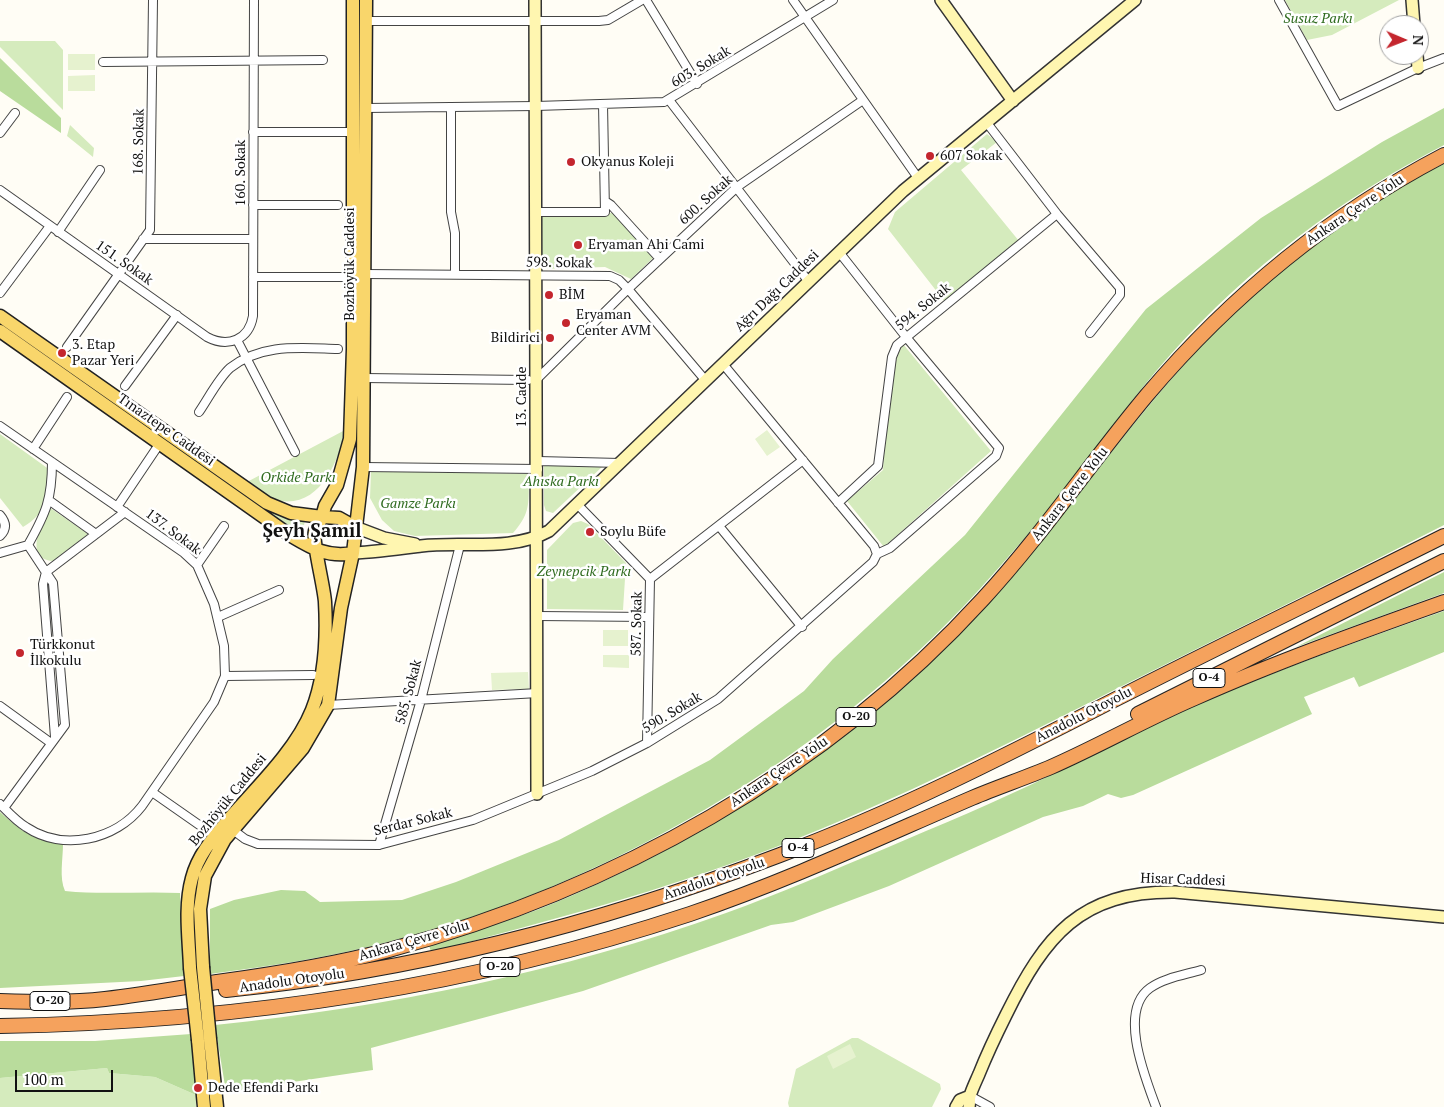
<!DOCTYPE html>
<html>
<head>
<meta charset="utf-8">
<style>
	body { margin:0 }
	#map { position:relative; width:1444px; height:1107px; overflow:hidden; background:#fffdf5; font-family:"PT Serif",serif }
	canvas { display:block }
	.north { position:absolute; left:1379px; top:15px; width:50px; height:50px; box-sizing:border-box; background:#fff; border:1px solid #a0a0a0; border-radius:50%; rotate:91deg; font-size:14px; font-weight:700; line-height:20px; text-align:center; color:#111 }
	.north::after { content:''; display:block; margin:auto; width:18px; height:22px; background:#c4262e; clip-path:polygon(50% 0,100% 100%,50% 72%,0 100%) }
	.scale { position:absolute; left:15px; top:1070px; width:98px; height:22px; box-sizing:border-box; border:2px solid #111; border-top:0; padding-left:6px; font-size:15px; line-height:18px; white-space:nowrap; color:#111; -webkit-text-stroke:4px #fff; paint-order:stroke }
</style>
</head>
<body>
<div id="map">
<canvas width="1444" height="1107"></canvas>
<div class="north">N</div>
<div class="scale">100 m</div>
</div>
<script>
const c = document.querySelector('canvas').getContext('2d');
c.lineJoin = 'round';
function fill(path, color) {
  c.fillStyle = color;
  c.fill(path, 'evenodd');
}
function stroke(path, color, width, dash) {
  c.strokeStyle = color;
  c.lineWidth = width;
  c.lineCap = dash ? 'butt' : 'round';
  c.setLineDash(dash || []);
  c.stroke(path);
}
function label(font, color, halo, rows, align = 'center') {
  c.font = font + ' "PT Serif",serif';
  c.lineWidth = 5;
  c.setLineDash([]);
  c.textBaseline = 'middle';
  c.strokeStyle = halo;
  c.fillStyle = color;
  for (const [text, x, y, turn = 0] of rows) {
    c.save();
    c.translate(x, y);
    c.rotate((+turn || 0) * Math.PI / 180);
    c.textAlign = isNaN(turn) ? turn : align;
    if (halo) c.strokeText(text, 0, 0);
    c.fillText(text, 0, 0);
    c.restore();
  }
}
fill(new Path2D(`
	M1285 0H1399L1332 35 1307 40Z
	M0 41H55L63 50V110L0 47Z
	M70 125 94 148 93 157 67 136Z
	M987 134 997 142 961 170 1019 241 945 302 888 229 895 212Z
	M614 213 653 258 631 279 605 267 540 269 541 215Z
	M0 322 212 471C240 495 272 506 305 520L302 536 293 530 0 327Z
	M903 344 991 451 884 547 847 501 883 470C886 439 887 367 903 344Z
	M345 430C338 465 317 513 272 499 264 496 254 487 247 482Z
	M0 434 50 470C47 498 48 512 23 527L0 498Z
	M544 465 603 466 553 513 546 511 544 505Z
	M371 471 529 474C528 501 532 512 513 533L415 536 394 531 382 520 370 498Z
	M49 507 88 534 53 561C23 559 42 522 49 507Z
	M581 521 588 524 626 563 623 610 547 609V550L573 523Z
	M852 1038H858L940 1084 941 1089 932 1107H789L788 1103 796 1069Z
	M107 1068 109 1073 155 1077 196 1095V1107H0V1078Z`), '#d5ebbd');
fill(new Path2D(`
	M0 58 61 118V133L0 91Z
	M1444 108V145C1341 198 1248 268 1171 354 1133 396 1101 442 1067 487 1038 523 1008 558 977 592 824 759 603 888 384 943 327 958 268 966 210 974V909L234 900 281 890 305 891 320 902 402 900 456 882 559 840 710 760 804 691 833 659 965 535 1146 309 1261 218 1382 142Z
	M1444 163V525C1340 578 1236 629 1132 681 1015 740 898 800 776 847 663 891 548 921 431 952L429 945C477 931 525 916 571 896 727 828 872 731 987 605 1046 541 1096 469 1152 402 1233 304 1331 221 1444 163Z
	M1444 572V593L1296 647Z
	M1444 611V652L1359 687 1354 677 1304 697 1312 714 1133 795 1121 798 1108 794 1083 806 1043 817 889 886 793 922 771 925 583 991 371 1048 373 1070 226 1092 215 1025C388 1007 562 972 726 913 779 894 831 871 884 849 940 825 996 802 1051 775 1081 761 1109 744 1139 730 1238 684 1342 647 1444 611Z
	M0 812C21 831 34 841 63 844 63 859 59 878 65 891 103 895 141 891 180 893L184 976 141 981 0 988Z
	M191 1034 196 1095 155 1077 109 1073 107 1068 0 1078V1041H95Z`), '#b9dc9c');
fill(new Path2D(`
	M68 54H95V70H68Z
	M95 75V91H68V76Z
	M767 430 780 447 767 456 755 439Z
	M603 630H628V646H603Z
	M603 655H629V668L603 667Z
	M528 672 529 689 492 690 491 673Z
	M850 1044 856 1057 833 1069 827 1056Z`), '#e6f2cf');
const street = new Path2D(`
	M646 0 697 84
	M793 0 918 178
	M1279 0 1338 106 1418 68 1444 58
	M366 21H599L608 20 642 0
	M103 62 323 60
	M669 100 809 282
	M451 107V212L455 233V274
	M366 108 536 106 664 102 833 0
	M987 123 1057 214 1120 288V295L1090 333
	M253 132H353
	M0 133 15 113
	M0 190 207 337C228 348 249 340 253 316L254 0
	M605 201 611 205 660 259
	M253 205H338
	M536 212H605L603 104
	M58 232 100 170
	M143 239H253
	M839 252 906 337 999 448 996 456 890 548 877 554
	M365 274 610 276 619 280 628 289 706 381
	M253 277H353
	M0 293 50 226
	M237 340 295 452
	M67 347 150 230 153 0
	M723 364 874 546 877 554
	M364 378 528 380
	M537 379 628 289 737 187 863 100
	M125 386 177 315
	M199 412C208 399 218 379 230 368 262 343 300 348 338 349
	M0 426 184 553 197 565 214 604 224 646 225 676 214 702 142 806C116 840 63 852 26 827 16 821 8 812 0 804
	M33 449 67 397
	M538 461 620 463
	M363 467 538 469
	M50 501 96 534
	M838 503 878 466 892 357 897 345 1057 214
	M577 504 650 579 647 743
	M117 507 160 443
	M0 515C6 522 7 529 0 536
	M719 526 802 627
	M0 553 28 545C46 513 52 499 52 462
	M197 565 224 526
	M650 579 803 460
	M538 616 649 617
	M218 617 279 590
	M225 676 313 675
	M328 705 538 693
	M0 706 51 743
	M55 737 43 584 46 572 125 512
	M152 792 215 836
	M4 808 65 725 53 583 28 545
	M233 830 245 839 258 844 379 845 473 820 592 771 647 743 718 699 873 562 877 554
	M379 845 421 700 460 545
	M970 1096 990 1107
	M1156 1107C1145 1077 1118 1011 1150 988 1164 978 1184 975 1201 970`);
const secondary = new Path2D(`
	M535 0 537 794
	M941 0 1013 101
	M1412 0 1414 25
	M1417 55 1418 68
	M355 527 384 538 415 544
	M353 553C376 552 398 549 421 546 463 541 511 552 549 531L903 191 1135 0
	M956 1107 960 1100 970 1096
	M969 1107C970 1103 969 1099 970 1096 972 1089 976 1081 979 1074 987 1054 996 1035 1006 1015 1045 936 1080 891 1175 892L1444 917`);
const primary = new Path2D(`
	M0 316 267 503 291 513 322 517 325 506 337 485 350 439 353 349V0
	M0 331 288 534C310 547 326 558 353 553L363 467 366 0
	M203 967 200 909 205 876 225 839 303 748 328 705 341 608 353 553
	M190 968C189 939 184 907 192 878 198 855 213 838 228 820 256 788 296 750 312 710 325 677 327 637 325 602 324 586 312 541 315 531 317 526 320 522 322 517L339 518 355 527
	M210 1039 217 1107
	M198 1040 204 1107`);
const highway = new Path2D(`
	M1138 714 1444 561
	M226 990C415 971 602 923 780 855 895 812 1005 756 1114 700 1224 644 1334 591 1444 536
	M0 1001C35 1002 70 1003 105 999 142 995 180 988 217 982 275 974 333 965 389 950 613 890 825 772 983 599 1042 535 1091 462 1147 395 1231 296 1329 215 1444 155
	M0 1026C235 1022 467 988 690 914 787 881 879 838 972 798 998 787 1025 778 1051 767 1099 746 1146 719 1195 698 1276 662 1360 632 1444 602`);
stroke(street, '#444', 10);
stroke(secondary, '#333', 14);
stroke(primary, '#222', 15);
stroke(highway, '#222', 16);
stroke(street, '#fff', 8);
stroke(secondary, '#fff6b0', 11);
stroke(primary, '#f9d66b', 12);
stroke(highway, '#f5a25d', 14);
const primaryBridge = new Path2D(`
	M203 967 210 1039
	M190 968 198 1040`);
stroke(primaryBridge, '#222', 15, []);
stroke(primaryBridge, '#f9d66b', 12);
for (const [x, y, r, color] of [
	[930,156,5,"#c4262e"],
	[571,162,5,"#c4262e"],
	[578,245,5,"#c4262e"],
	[549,295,5,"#c4262e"],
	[566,323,5,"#c4262e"],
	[550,338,5,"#c4262e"],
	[62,353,5,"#c4262e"],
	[590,532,5,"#c4262e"],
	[20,653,5,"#c4262e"],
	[198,1088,5,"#c4262e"]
]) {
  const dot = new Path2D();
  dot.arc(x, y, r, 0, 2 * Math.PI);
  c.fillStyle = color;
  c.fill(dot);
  stroke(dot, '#fff', 2);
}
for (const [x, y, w] of [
	[1209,678,32],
	[856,717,40],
	[798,848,32],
	[500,967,40],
	[50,1001,40]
]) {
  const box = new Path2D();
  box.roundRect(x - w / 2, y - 9.5, w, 19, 4);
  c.fillStyle = '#fff';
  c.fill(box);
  stroke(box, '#111', 1);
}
label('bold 12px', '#111', null, [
	["O-4",1209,678],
	["O-20",856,717],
	["O-4",798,848],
	["O-20",500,967],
	["O-20",50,1001]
]);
label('italic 14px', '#2f6b1f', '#fff', [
	["Susuz Parkı",1318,19],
	["Orkide Parkı",298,478],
	["Ahıska Parkı",561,482],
	["Gamze Parkı",418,504],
	["Zeynepcik Parkı",584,572]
]);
label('14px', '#111', '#fff', [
	["603. Sokak",701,67,-31],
	["168. Sokak",139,142,-89],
	["160. Sokak",241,173,-90],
	["600. Sokak",706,200,-42],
	["Ankara Çevre Yolu",1355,210,-34],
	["151. Sokak",124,263,35],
	["598. Sokak",559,263,1],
	["Bozhöyük Caddesi",350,264,-90],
	["Ağrı Dağı Caddesi",777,291,-44],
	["594. Sokak",923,307,-39],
	["13. Cadde",522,397,-90],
	["Tınaztepe Caddesi",166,430,35],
	["Ankara Çevre Yolu",1070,494,-52],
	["137. Sokak",173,532,37],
	["587. Sokak",637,624,-89],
	["585. Sokak",409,692,-75],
	["590. Sokak",672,713,-31],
	["Anadolu Otoyolu",1084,715,-27],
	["Ankara Çevre Yolu",779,772,-34],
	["Bozhöyük Caddesi",228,800,-51],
	["Serdar Sokak",413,822,-14],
	["Anadolu Otoyolu",714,879,-19],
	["Hisar Caddesi",1183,880,2],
	["Ankara Çevre Yolu",414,941,-16],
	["Anadolu Otoyolu",292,981,-8]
]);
label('14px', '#111', '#fff', [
	["607 Sokak",940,156],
	["Okyanus Koleji",581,162],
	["Eryaman Ahi Cami",588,245],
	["BİM",559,295],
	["Eryaman",576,315],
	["Center AVM",576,331],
	["Bildirici",540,338,"right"],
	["3. Etap",72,345],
	["Pazar Yeri",72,361],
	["Soylu Büfe",600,532],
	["Türkkonut",30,645],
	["İlkokulu",30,661],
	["Dede Efendi Parkı",208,1088]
], 'left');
label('bold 19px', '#111', '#fff', [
	["Şeyh Şamil",312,532]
]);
</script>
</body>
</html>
